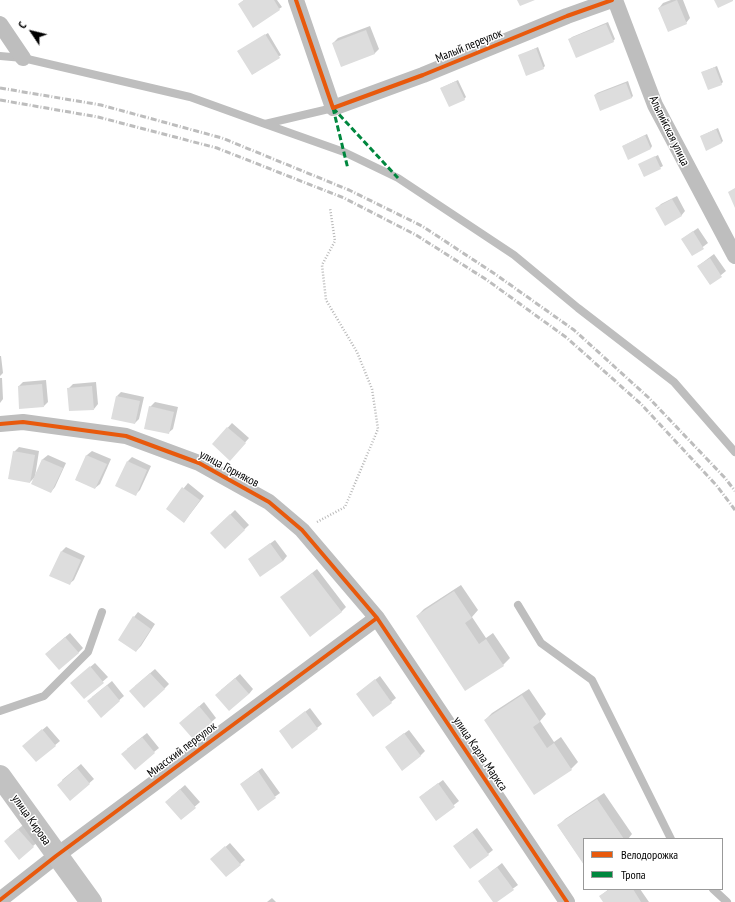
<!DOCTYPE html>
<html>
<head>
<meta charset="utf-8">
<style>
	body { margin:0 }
	#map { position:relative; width:735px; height:902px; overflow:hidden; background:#fff; font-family:"PT Sans Narrow",sans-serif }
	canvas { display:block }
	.legend { position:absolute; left:583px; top:838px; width:140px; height:52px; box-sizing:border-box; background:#fff; border:1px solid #999; margin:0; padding:5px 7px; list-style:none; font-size:12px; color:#000 }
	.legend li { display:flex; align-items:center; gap:8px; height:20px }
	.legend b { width:20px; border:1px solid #999 }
	.north { position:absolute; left:12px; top:12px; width:40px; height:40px; -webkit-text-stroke:3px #fff; paint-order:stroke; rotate:305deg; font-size:11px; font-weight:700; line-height:16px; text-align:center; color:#000 }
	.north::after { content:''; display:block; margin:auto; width:14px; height:18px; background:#000; clip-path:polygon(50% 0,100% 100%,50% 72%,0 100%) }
</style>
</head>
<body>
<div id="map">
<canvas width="735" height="902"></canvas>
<ul class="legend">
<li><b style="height:5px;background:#e8590c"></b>Велодорожка</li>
<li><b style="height:5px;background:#00873e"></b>Тропа</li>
</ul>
<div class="north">С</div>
</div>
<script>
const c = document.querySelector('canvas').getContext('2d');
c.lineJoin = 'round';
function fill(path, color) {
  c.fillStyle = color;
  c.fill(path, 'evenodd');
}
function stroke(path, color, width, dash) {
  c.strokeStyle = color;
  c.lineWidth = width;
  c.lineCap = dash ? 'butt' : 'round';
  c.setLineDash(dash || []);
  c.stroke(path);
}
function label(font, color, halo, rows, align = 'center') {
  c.font = font + ' "PT Sans Narrow",sans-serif';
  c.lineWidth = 3;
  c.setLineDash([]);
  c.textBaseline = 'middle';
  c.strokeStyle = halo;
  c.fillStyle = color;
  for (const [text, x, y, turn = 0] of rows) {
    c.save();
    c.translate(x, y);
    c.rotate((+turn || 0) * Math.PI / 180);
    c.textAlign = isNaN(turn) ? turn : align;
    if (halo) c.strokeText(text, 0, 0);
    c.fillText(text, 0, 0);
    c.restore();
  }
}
fill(new Path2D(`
	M244 0H277L282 7 253 26 239 4Z
	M671 0H683L690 18 686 23 659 8 663 3Z
	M608 22 615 39 613 41 570 39 572 37Z
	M370 26 379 49 374 54 333 43 338 38Z
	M268 33 281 55 253 74 241 50Z
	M538 47 545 66 543 68 519 56Z
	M717 66 723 82 721 84 703 72Z
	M458 80 466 97 464 99 441 88Z
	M628 81 633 96 631 98 595 95 597 93Z
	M718 128 723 141 721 143 701 136Z
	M647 134 652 146 651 148 623 146Z
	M658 155 663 166 644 176 639 165Z
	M677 196 685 211 681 216 656 209 661 204Z
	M698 228 708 243 692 255 682 239Z
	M714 254 726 271 710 284 698 266Z
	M0 356H1L3 373 0 376Z
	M0 378H2L3 399 0 403Z
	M46 380 48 402 44 406 19 386 23 382Z
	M96 382 98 404 94 409 68 389 73 384Z
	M121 392 144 397 139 419 135 423 117 396Z
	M155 402 178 407 173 429 168 433 150 407Z
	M232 423 249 438 234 455 213 444Z
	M19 447 39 451 35 477 30 482 14 452Z
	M92 451 111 459 100 484 95 488 76 480 87 455Z
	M48 455 66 463 55 487 51 492 32 483 43 459Z
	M132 457 151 466 140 490 136 494 128 461Z
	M188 483 204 496 184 522 167 509Z
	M235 510 249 525 225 548 211 533Z
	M275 540 287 556 283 561 249 559Z
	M66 547 85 556 74 580 69 584 62 551Z
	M317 569 346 607 341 612 282 597Z
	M461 585 478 610 472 617 486 638 493 633 510 658 503 665 417 616 424 609Z
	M138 612 155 624 141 646 136 651 134 617Z
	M70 633 83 648 78 653 51 649Z
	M95 663 108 677 84 698 76 679Z
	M155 669 169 684 164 689 135 686Z
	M240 674 253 689 249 694 221 690Z
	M380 676 396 698 391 702 357 694Z
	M112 681 124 696 101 716 92 697Z
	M529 689 546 714 540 721 554 742 561 737 578 762 571 769 485 720 492 713Z
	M204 702 216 718 193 738 185 719Z
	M310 708 322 724 317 728 280 731Z
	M47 726 60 741 36 761 28 742Z
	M409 730 425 751 420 756 391 743Z
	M147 733 159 748 154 752 127 749Z
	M81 764 94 779 70 800 62 780Z
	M262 768 280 793 258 809 241 784Z
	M443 780 459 801 436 819 425 793Z
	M185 785 200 802 181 819 171 797Z
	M604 793 632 834 628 839H584V864L558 826 565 819Z
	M23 825 38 842 33 846 9 837Z
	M477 828 493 850 488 854 454 846Z
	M230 843 245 860 226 876 216 855Z
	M502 863 518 885 494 902 479 881Z
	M609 889H640L649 902H604L600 896Z
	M272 898 276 902H267Z`), '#0003');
fill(new Path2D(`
	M244 0H274L280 10 253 28 238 4Z
	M517 0H535L520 6Z
	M677 0 687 24 668 32 658 8Z
	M714 0H733V1L718 8Z
	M606 24 614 42 576 58 568 39Z
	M366 30 375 54 341 67 332 43Z
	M265 34 280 58 252 75 237 51Z
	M536 48 544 69 526 76 518 55Z
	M715 67 722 85 708 90 701 72Z
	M456 81 465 100 449 107 440 88Z
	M626 83 632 98 600 111 594 95Z
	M716 129 722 143 706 151 700 136Z
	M645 135 651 149 628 160 622 146Z
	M655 156 661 169 644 177 638 164Z
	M735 188V208L728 192Z
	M672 199 682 216 665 226 655 208Z
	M693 231 704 249 692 256 681 239Z
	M710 258 722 277 710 285 697 266Z
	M42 384 44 407 19 409 18 386Z
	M92 386 94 410 69 411 67 388Z
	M116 396 140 401 135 424 111 419Z
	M149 406 174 412 169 434 144 429Z
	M227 427 246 443 230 461 212 444Z
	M13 451 35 455 30 483 8 479Z
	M86 455 107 464 95 489 75 480Z
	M42 459 63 468 51 493 31 484Z
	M127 461 147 470 136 496 115 486Z
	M182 487 200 500 184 523 166 509Z
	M230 514 245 530 225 549 210 533Z
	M270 543 283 561 260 577 248 559Z
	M61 551 81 560 70 585 49 576Z
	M312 573 342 612 310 637 280 597Z
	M454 591 472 618 465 623 479 644 486 639 504 666 465 691 416 616Z
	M133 616 151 629 136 652 118 640Z
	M65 637 79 653 59 670 45 654Z
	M90 666 104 683 84 699 70 683Z
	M150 673 165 689 144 708 129 691Z
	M235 678 249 694 229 711 215 695Z
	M375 679 392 703 373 717 356 694Z
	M107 685 120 701 101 718 87 701Z
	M522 695 540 722 533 727 547 748 554 743 572 770 534 795 484 720Z
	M199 706 213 723 193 739 179 723Z
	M305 711 318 729 292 749 279 731Z
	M42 729 56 746 36 762 22 746Z
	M404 733 421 756 402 771 385 747Z
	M142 737 155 753 135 770 121 754Z
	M77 768 90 784 70 801 57 785Z
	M258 771 276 798 258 811 240 784Z
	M438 783 455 807 436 821 419 797Z
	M180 789 196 808 181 820 165 802Z
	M597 799 624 839H584V865L557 825Z
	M18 829 34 847 19 860 4 841Z
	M472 832 489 855 470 869 453 846Z
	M225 846 241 865 226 877 210 859Z
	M497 867 514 890 497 902H493L478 881Z
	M610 889H633L641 902H603L599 896Z`), '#ddd');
stroke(new Path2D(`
	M317 522 345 507 378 429 372 389 357 352 326 300 322 265 335 241 330 208`), '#b8b8b8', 2.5, [1, 2]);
stroke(new Path2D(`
	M0 56 23 58 190 97 265 124 333 108
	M265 124 344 152 398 178 514 255 578 308 674 382 735 452
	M518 605 541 643 592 680 671 839
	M0 711 44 696 88 652 102 612
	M713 889 727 902`), '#bebebe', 8);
stroke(new Path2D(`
	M296 0 333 108 423 75 567 16 612 0
	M615 0 655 105 735 256
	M0 24 23 58
	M0 424 23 422 126 436 199 463 269 502 302 530 377 618 567 902
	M0 900 56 856 377 618`), '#bebebe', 16);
stroke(new Path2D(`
	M0 776 91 902`), '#c2c2c2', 22);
stroke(new Path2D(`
	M0 88 101 105 222 138 349 190 422 226 495 274 574 330 649 398 725 478 735 491
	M0 100 98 117 217 148 344 198 416 235 487 280 567 338 641 404 717 486 735 510`), '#bdbdbd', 3, [6, 2, 1, 2]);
stroke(new Path2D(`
	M333 108 398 178
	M333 108 348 169`), '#00873e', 3, [6, 3]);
stroke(new Path2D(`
	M296 0 333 108 423 75 567 16 612 0
	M0 424 23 422 126 436 199 463 269 502 302 530 377 618 567 902
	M0 900 56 856 377 618`), '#e8590c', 4);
label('12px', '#000', '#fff', [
	["Малый переулок",469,46,-22],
	["Альпийская улица",669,131,64],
	["улица Горняков",229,469,28],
	["Миасский переулок",182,750,-37],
	["улица Карла Маркса",480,754,56],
	["улица Кирова",31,820,55]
]);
</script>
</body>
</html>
